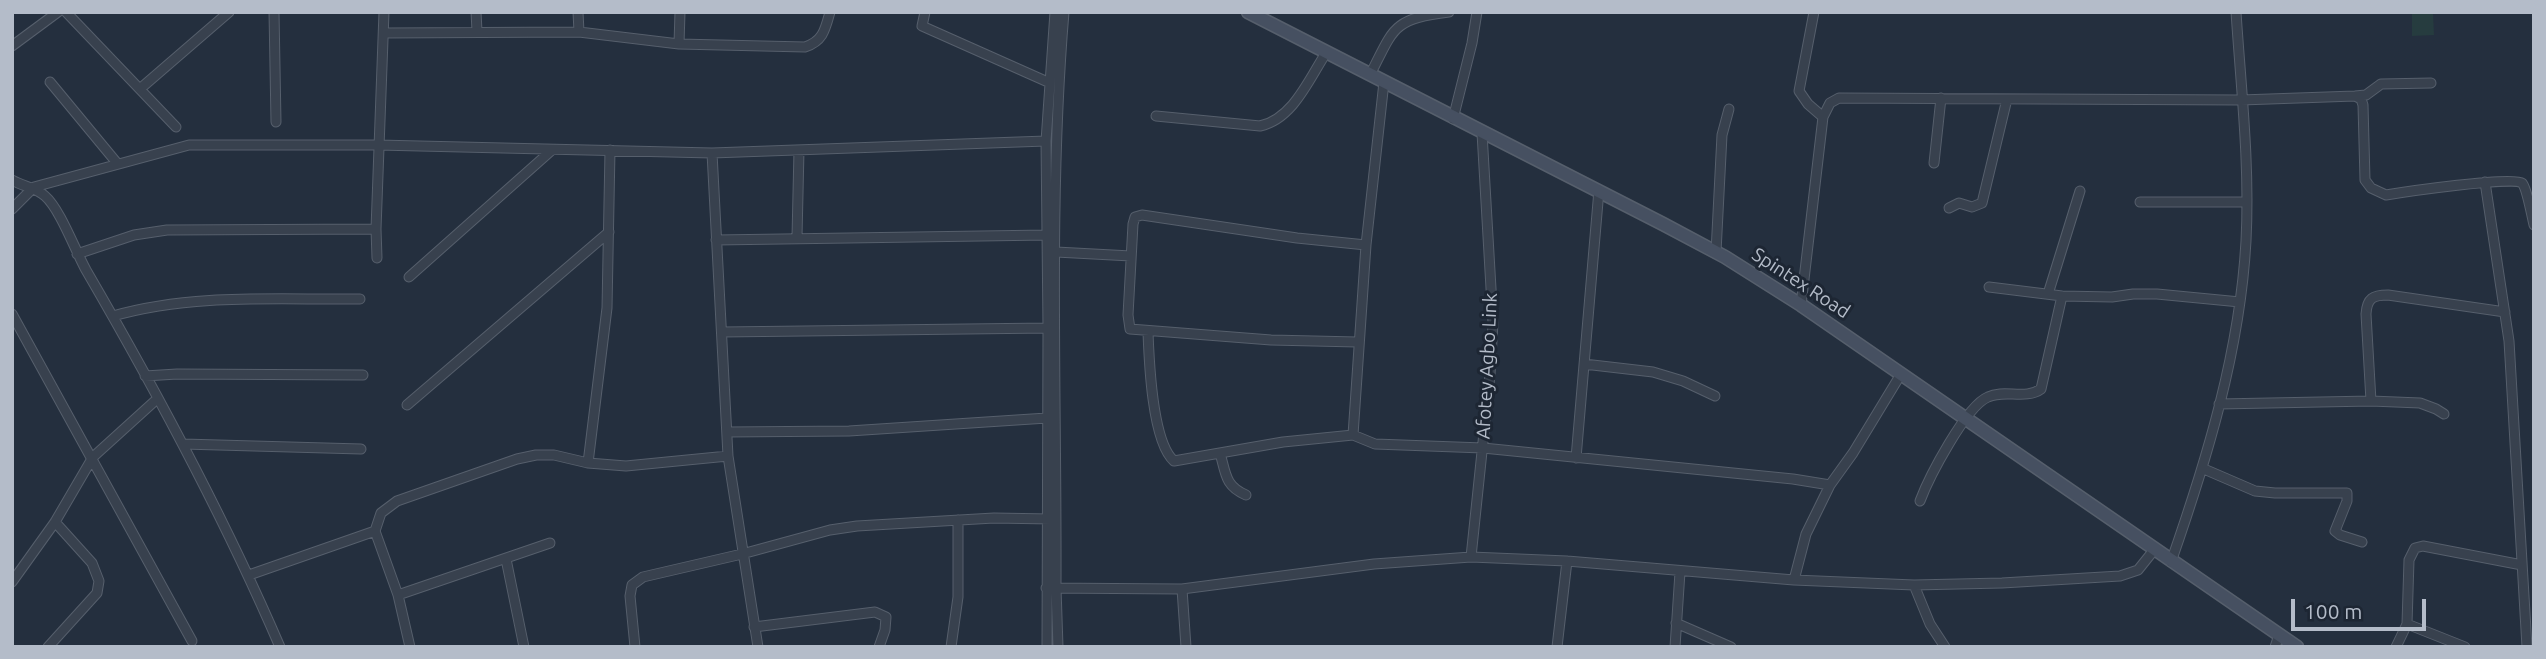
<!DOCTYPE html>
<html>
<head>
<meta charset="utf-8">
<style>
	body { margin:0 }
	#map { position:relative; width:2546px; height:659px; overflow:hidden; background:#242f3e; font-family:Ubuntu,sans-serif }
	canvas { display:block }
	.frame { position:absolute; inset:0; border:14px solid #b4bcc9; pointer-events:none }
	.scale { position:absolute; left:2291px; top:599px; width:135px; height:32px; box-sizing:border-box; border:4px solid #b4bcc9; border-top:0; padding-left:9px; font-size:21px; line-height:24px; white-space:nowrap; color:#b4bcc9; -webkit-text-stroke:5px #1d2633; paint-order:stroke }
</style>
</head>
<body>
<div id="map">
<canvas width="2546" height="659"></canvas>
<div class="frame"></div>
<div class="scale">100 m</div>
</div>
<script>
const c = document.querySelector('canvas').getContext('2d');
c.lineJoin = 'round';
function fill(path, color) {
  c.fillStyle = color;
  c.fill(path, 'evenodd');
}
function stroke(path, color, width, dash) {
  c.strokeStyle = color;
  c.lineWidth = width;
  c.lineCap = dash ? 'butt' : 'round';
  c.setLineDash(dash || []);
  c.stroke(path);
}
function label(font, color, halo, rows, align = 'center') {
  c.font = font + ' Ubuntu,sans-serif';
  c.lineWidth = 6;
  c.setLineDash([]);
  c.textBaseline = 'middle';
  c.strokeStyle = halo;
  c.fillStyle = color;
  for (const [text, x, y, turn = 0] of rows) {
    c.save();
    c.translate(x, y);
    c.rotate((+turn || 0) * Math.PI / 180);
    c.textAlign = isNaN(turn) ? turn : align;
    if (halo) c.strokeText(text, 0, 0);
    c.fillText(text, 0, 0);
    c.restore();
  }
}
fill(new Path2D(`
	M2412 12H2433L2434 35 2412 36Z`), '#263c3f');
const street = new Path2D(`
	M66 12 176 127
	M274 12 276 122
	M476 12 477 31
	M578 12 579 32
	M925 12 922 26 1050 83
	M1814 12 1799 91 1808 104 1823 117
	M384 33 579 32 679 44 805 47C823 41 825 30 830 12
	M679 44 680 12
	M12 46 58 12
	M1370 75C1394 28 1392 19 1449 12
	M50 82 117 163
	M141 88 229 12
	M2355 96 2361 99 2363 105 2365 180 2371 188 2386 195C2404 192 2513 176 2522 183 2527 188 2532 217 2534 225
	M1156 116 1260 126C1293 119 1309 79 1326 53
	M1453 119 1472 43 1477 12
	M712 153 728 456 758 647
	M1934 163 1941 98
	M12 180C24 187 35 187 45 196 60 209 75 250 86 270 157 392 224 517 280 647
	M2485 182 2509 341 2527 647
	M2140 202H2246
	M1949 208 1959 203 1972 207 1982 203 2007 99
	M12 209 34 187 189 145H378L712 153 1046 141
	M797 237 799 150
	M716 240 1047 235
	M1056 252 1131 256
	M1716 252 1722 135 1729 109
	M77 254 134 235 167 230 376 229
	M377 258 376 229 384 12
	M409 277 552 150
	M1989 287 2062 296 2112 297 2133 294H2157L2240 302
	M2048 294 2080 191
	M1801 305 1823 117 1830 103 1839 98 2241 100 2355 96 2366 95 2381 84 2431 83
	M12 314 192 641
	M113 316C193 293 278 300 360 299
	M722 332 1048 328
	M1148 332C1149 360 1152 442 1174 461L1283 442 1353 435 1375 444 1483 448 1793 479 1830 485
	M1357 342 1271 340 1130 329 1128 315 1133 224 1135 217 1142 215 1297 238 1366 245
	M1584 364 1653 372 1683 381 1715 396
	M145 376 177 374 363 375
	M2371 401 2366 314C2367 298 2373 295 2388 295L2505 312
	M2219 404 2371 401 2420 403 2436 409 2444 414
	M407 405 609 232
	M727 432 849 431 1047 418
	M1353 435 1366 245 1384 82
	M183 444 361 449
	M1220 453C1226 474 1225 486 1246 495
	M1576 458 1599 190
	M588 463 607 308 610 150
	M2204 469 2255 491 2275 493H2347V501L2335 531 2340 535 2362 542
	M1920 501C1929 477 1966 406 1988 397 2004 389 2026 400 2041 389L2062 296
	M1471 557 1490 375 1493 323 1482 133
	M506 559 524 647
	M2171 562C2207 459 2240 351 2246 241 2250 165 2241 88 2236 12
	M249 575 375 531
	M1794 580 1806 534 1830 485 1853 453 1901 374
	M12 582 55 522 93 457 157 399
	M1914 585 1930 624 1945 647
	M1046 588 1182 589 1374 564 1471 557 1567 561 1794 580 1914 585 2002 583 2120 576 2138 570 2154 550
	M1182 589 1186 647
	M398 595 550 543
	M1676 623 1731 647
	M2407 624 2465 647
	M754 627 875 612 886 617 885 630 879 647
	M48 647 97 593 99 581 92 563 55 522
	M410 647 398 595 375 531 381 513 397 501 517 459 536 455H554L588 463 626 466 728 456
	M635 647 630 596 632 585 643 577 742 554 830 530 857 526 994 518 1051 519
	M951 647 958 597V520
	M1047 647 1048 328 1046 141 1055 12
	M1058 647 1056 588C1057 397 1048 203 1064 12
	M1557 647 1567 561
	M1675 647 1680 572
	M2275 647 2279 635
	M2396 647 2407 624 2409 560 2415 548 2423 546 2522 565`);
const secondary = new Path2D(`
	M1248 12 1663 224 1725 257 1801 305 2297 647`);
stroke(street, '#565f6c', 11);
stroke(secondary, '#565f6c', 15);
stroke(street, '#38414e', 9);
stroke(secondary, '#465061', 12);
label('19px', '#b4bcc9', '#1d2633', [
	["Spintex Road",1801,283,33],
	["Afotey Agbo Link",1487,366,-87]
]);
</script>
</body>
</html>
